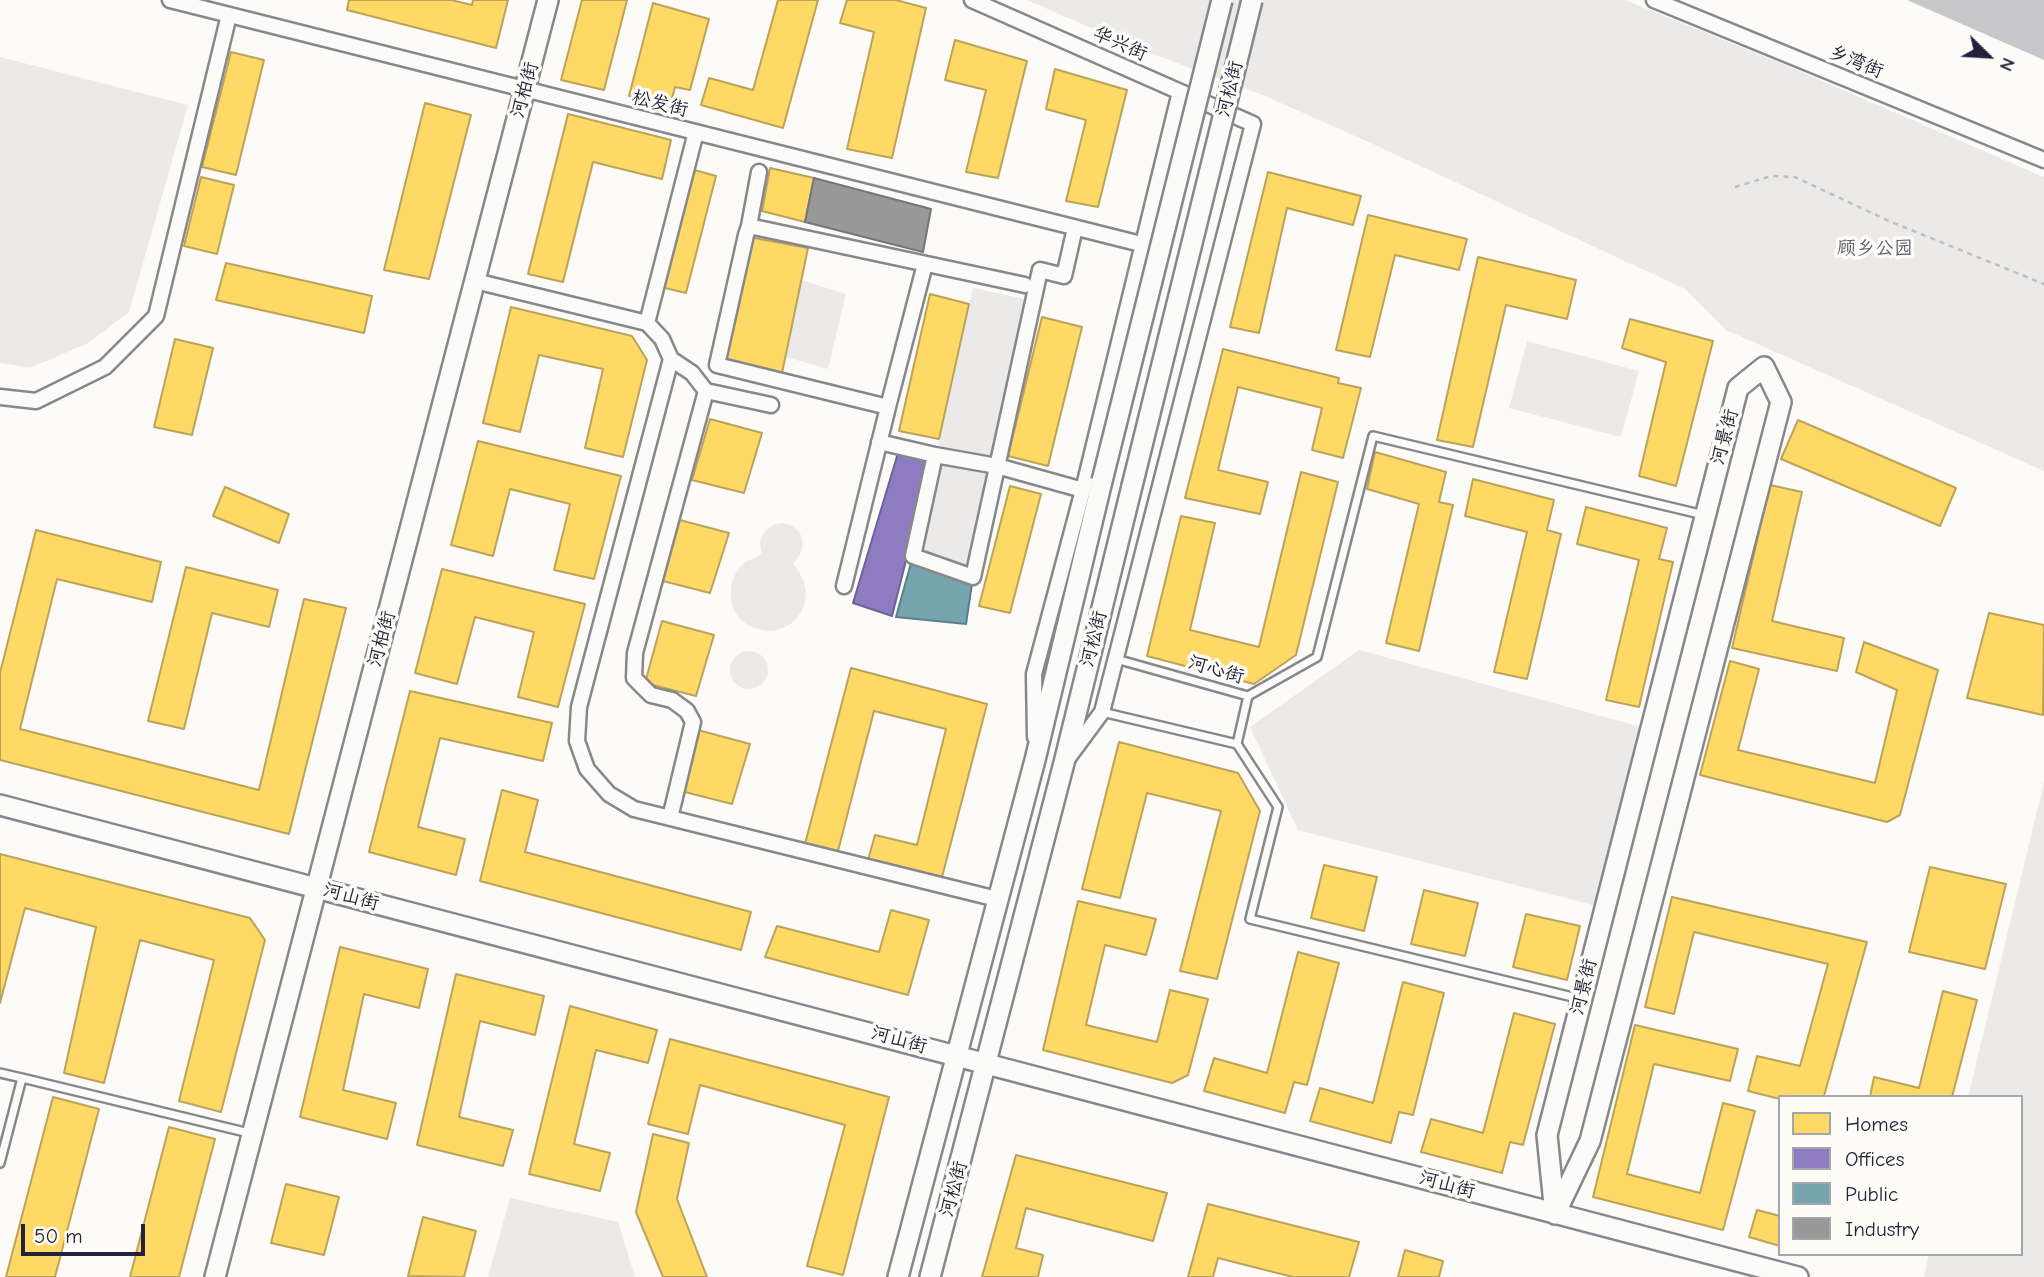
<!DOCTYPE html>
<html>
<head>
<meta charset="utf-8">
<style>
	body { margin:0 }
	#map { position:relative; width:2044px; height:1277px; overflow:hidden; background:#fcfbf8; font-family:"Comic Neue",sans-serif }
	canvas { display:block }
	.legend { position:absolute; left:1778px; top:1095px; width:245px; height:161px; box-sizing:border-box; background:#fdfcf7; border:2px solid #a5a5ac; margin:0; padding:9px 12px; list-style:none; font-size:21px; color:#22223b }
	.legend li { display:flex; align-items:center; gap:14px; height:35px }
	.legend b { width:35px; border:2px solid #a5a5ac }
	.north { position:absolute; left:1953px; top:21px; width:70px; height:70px; -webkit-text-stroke:5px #fdfcf7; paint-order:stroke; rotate:114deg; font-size:19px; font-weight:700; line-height:28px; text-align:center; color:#22223b }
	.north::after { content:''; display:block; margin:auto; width:24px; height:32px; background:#22223b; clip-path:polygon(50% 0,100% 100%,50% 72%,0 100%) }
	.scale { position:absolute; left:21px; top:1224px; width:124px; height:32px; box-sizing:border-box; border:4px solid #22223b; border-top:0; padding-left:9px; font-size:21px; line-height:24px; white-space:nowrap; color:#22223b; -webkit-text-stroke:5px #fdfcf7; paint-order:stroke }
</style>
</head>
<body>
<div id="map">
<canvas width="2044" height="1277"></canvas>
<ul class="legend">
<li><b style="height:19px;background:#ffd966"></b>Homes</li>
<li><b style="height:19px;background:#8e7cc3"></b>Offices</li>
<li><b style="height:19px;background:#76a5af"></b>Public</li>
<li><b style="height:19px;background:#999"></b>Industry</li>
</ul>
<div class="north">N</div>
<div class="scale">50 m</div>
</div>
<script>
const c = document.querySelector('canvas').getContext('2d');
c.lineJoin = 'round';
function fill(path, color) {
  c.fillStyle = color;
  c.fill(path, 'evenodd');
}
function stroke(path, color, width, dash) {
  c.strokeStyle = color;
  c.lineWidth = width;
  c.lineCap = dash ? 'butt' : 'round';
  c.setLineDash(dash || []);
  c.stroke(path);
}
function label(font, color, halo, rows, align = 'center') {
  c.font = font + ' "Comic Neue","LXGW WenKai TC",sans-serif';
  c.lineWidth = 7;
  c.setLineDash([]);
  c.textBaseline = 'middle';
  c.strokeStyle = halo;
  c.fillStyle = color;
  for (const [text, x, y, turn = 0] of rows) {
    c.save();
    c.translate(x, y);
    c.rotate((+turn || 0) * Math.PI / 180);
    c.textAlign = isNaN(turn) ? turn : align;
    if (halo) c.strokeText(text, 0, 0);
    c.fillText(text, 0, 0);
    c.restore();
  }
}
fill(new Path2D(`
	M1027 0H1625L1783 64 2044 177V471L1726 330 1685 289 1373 144 1265 96 1140 49Z
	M0 57 188 105 129 312 88 343 30 368 0 363Z
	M801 280 846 294 828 369 786 357Z
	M973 288 1034 301 973 577 913 556Z
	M1527 341 1639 371 1621 437 1509 408Z
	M781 523C804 525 810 548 793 563 803 577 810 591 803 608 786 648 725 631 731 589 732 578 738 567 747 561 752 559 758 557 762 554 757 539 764 526 781 523Z
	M1359 650 1645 728 1601 907 1298 830 1250 727Z
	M730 670a19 19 0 1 1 38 0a19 19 0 1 1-38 0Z
	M2044 782V1277H1924L1929 1254H2021V1097H1968Z
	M510 1198 618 1222 635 1277H488Z`), '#ebeae8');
fill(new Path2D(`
	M1907 0H2044V60Z`), '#c8c8ca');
const homes = new Path2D(`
	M349 0H451L472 5 473 0H508L496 48 347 10Z
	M582 0H627L604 90 561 80Z
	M778 0H818L783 128 701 105 709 78 753 90Z
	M847 0H896L926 8 892 158 847 149 874 32 840 23Z
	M653 3 709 19 690 90 675 87 670 107 629 96Z
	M955 40 1027 61 998 178 966 172 986 90 945 80Z
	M231 52 264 60 236 175 202 167Z
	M1055 69 1127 90 1098 207 1066 201 1086 120 1046 109Z
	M425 103 471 115 429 279 384 270Z
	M568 114 671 140 662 179 593 162 563 282 528 274Z
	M770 168 814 178 805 222 762 211Z
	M691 169 716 176 686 293 661 287Z
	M1268 172 1361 196 1353 225 1287 208 1259 333 1230 327Z
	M201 177 234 185 217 254 184 246Z
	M1368 215 1467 239 1459 270 1395 255 1370 357 1336 350Z
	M749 237 808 248 781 378 721 362Z
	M1478 257 1576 280 1567 319 1506 305 1473 447 1437 440Z
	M226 263 372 296 364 333 216 300Z
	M930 294 969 304 939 439 899 431Z
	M511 307 632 336 647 360 623 457 585 448 603 369 539 355 520 432 483 423Z
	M1042 317 1082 327 1048 466 1008 456Z
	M1630 319 1713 341 1676 486 1639 476 1666 362 1622 348Z
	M175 339 213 348 192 435 154 427Z
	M1223 349 1339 378 1338 383 1361 388 1343 458 1312 450 1322 408 1238 387 1218 470 1268 482 1260 514 1185 498Z
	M710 419 762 433 744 493 692 480Z
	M1798 420 1956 488 1940 526 1781 459Z
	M478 441 621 476 594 579 554 570 570 504 510 489 493 556 451 545Z
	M1375 452 1446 472 1439 502 1453 505 1419 651 1386 643 1419 504 1367 489Z
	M1301 472 1338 482 1296 655 1254 684 1147 656 1181 516 1215 523 1190 630 1259 647Z
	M1473 479 1554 500 1547 530 1561 534 1527 679 1494 672 1527 532 1465 516Z
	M1770 485 1802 492 1772 621 1844 638 1837 671 1732 648Z
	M1010 486 1041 494 1010 613 979 606Z
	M225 487 289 514 279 543 213 516Z
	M1586 507 1667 528 1659 559 1673 562 1639 707 1606 700 1639 560 1577 544Z
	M676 519 729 533 710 593 659 580Z
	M36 530 161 562 152 602 57 579 20 729 259 790 304 599 346 608 289 834 0 760V673Z
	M186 567 278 590 269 627 212 613 184 729 148 721Z
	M442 569 585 604 558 707 518 697 534 632 475 617 457 684 415 673Z
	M1989 613 2044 625 2043 715 1967 698Z
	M662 621 714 635 696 696 645 683Z
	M1864 642 1938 670 1900 815 1887 822 1700 775 1730 661 1759 669 1738 750 1875 783 1897 690 1856 672Z
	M851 668 987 704 942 877 868 860 875 835 917 845 946 729 874 711 838 851 805 844Z
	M410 691 552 723 543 761 440 738 418 827 465 839 456 875 369 852Z
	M698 730 750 744 732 804 681 791Z
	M1119 742 1238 773 1260 811 1217 979 1180 971 1221 811 1147 793 1120 898 1082 889Z
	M502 790 538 800 525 852 751 912 741 950 480 881Z
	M0 854 250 918 265 940 221 1112 179 1101 214 960 140 940 104 1083 64 1073 96 927 25 908 0 1003Z
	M1324 865 1377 877 1364 931 1311 918Z
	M1930 867 2006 884 1985 969 1909 952Z
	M1424 890 1478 903 1465 956 1411 944Z
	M1672 897 1867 942 1824 1096 1780 1097V1099L1748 1091 1757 1056 1800 1066 1828 964 1694 932 1674 1014 1645 1007Z
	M1078 901 1156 919 1146 955 1105 945 1086 1025 1157 1042 1170 990 1208 999 1188 1075 1172 1083 1043 1050Z
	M891 910 929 920 908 995 765 957 777 926 879 952Z
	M1526 914 1580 926 1567 980 1513 967Z
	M340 947 428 969 419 1008 364 994 343 1090 396 1103 387 1139 300 1117Z
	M1298 952 1339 963 1307 1085 1294 1082 1285 1113 1204 1091 1214 1058 1267 1073Z
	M456 974 544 996 535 1035 480 1021 459 1117 513 1130 503 1166 417 1145Z
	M1403 982 1444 993 1413 1115 1399 1112 1391 1143 1310 1121 1320 1088 1373 1103Z
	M1943 991 1977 1000 1952 1097H1870L1874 1077 1919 1088Z
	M570 1006 657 1030 648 1063 596 1050 574 1144 610 1153 600 1191 529 1174Z
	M1514 1013 1555 1024 1523 1145 1510 1142 1502 1173 1421 1152 1431 1119 1483 1133Z
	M1635 1025 1738 1049 1730 1081 1654 1064 1627 1174 1700 1193 1723 1103 1755 1111 1723 1230 1593 1197Z
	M670 1039 889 1097 843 1275 807 1266 845 1125 700 1085 688 1134 648 1124Z
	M53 1097 99 1109 55 1277H6Z
	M169 1127 215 1139 179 1277H130Z
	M653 1134 689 1143 677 1199 707 1277H663L636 1212Z
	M1016 1155 1167 1193 1153 1241 1026 1208 1016 1248 1043 1255 1038 1277H982Z
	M286 1184 339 1197 324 1255 271 1243Z
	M1208 1204 1359 1242 1349 1277H1293L1218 1258 1213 1277H1188Z
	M1757 1210 1780 1216V1246L1749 1237Z
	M423 1217 476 1231 464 1277 408 1276Z
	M1405 1250 1443 1261 1439 1277H1398Z`);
fill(homes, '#ffd966');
stroke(homes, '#bda259', 2);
const offices = new Path2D(`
	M898 453 931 461 892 616 853 603Z`);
fill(offices, '#8e7cc3');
stroke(offices, '#6e619a', 2);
const public = new Path2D(`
	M913 556 973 577 966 624 896 617Z`);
fill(public, '#76a5af');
stroke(public, '#5d7e8c', 2);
const industry = new Path2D(`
	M814 178 931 209 923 252 805 222Z`);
fill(industry, '#999');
stroke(industry, '#75757d', 2);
const lane = new Path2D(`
	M1248 696 1317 657 1373 436 1704 515
	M1102 712 1237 744 1248 696 1116 659
	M1237 744 1278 807 1250 919 1581 999
	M0 1073 22 1078 0 1163
	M22 1078 249 1133`);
const street = new Path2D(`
	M170 0 1141 244
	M972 0 1253 124 1102 712 1068 758
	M1654 0 2044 160
	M759 172 749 226 746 235 717 365 888 407
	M749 226 1025 285
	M475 281 647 323
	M671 359 579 707 577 741 587 769 609 794 634 809 997 899
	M706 391 771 405
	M0 397 36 401 105 367 156 316 229 15
	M879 442 935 455 997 466 1083 490
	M935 455 913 556 973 577 1040 270 1064 276 1075 228
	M844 586 888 407 925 264
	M1035 737 1034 674 1083 490 1180 92
	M670 818 693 722 687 711 672 700 651 695 634 678 635 653 706 391 692 373 671 359 662 339 647 323 696 132`);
const secondary = new Path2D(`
	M1764 367 1781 402 1590 1141 1555 1214 1547 1135 1738 388Z
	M0 805 1798 1277
	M215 1277 548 0
	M898 1277 1035 760 1102 481
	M930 1277 1064 763 1132 486`);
stroke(lane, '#88888c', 12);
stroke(street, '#88888c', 19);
stroke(secondary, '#88888c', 24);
stroke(new Path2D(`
	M1735 187 1771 176 1795 177 1889 221 2044 284`), '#bfbfc0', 2.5, [5, 5]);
stroke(lane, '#fbfbf9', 7);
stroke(street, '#fbfbf9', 14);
stroke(secondary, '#fbfbf9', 19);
const secondaryBridge = new Path2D(`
	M1102 481 1222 0
	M1132 486 1252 0`);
stroke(secondaryBridge, '#88888c', 24, []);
stroke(secondaryBridge, '#fbfbf9', 19);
label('19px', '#22223b', '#fdfcf7', [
	["华兴街",1120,44,24],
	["乡湾街",1856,62,22],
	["河松街",1230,89,-76],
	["河柏街",525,90,-75],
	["松发街",660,104,14],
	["河景街",1725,437,-75],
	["河柏街",382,639,-75],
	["河松街",1094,639,-76],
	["河心街",1216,670,16],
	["河山街",351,897,15],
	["河景街",1584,987,-76],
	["河山街",899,1040,15],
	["河山街",1447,1185,15],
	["河松街",954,1189,-75]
]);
label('19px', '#5a5a6b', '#fdfcf7', [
	["顾乡公园",1875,249]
]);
</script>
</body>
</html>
